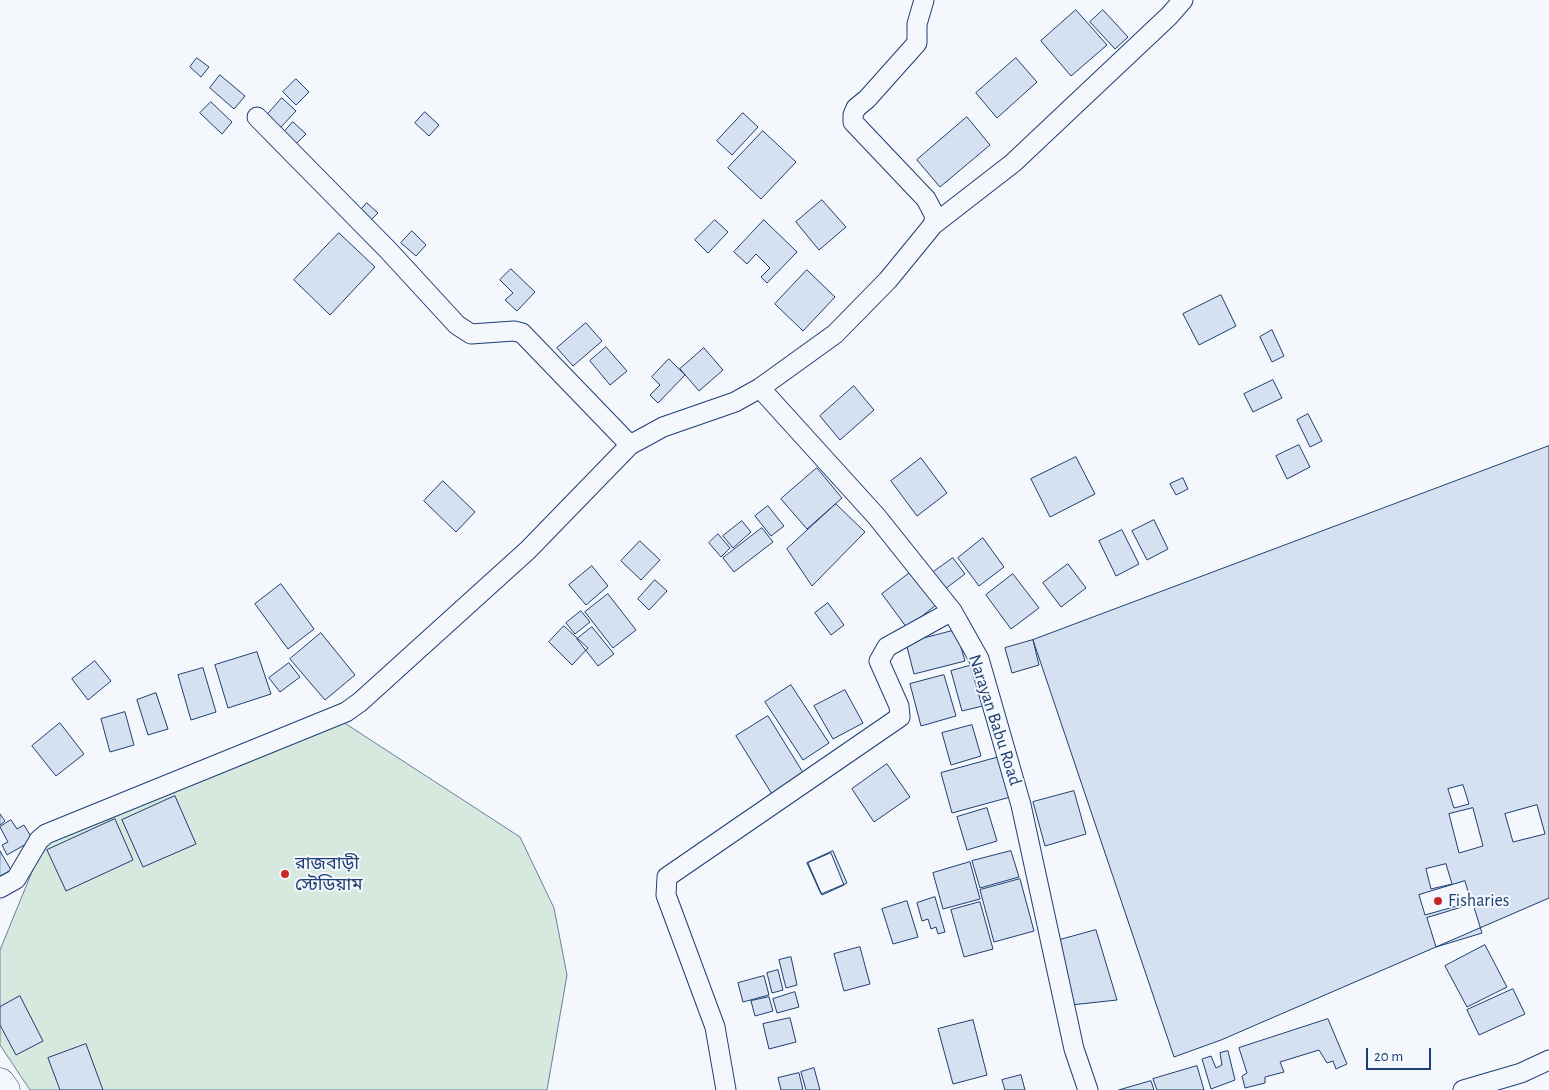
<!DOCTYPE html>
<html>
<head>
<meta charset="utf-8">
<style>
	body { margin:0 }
	#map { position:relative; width:1549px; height:1090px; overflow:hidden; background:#f4f7fb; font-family:"Alegreya Sans",sans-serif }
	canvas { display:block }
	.scale { position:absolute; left:1366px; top:1048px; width:65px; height:22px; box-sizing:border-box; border:2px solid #1d3f73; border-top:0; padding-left:6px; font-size:15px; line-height:18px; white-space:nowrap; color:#1d3f73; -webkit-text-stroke:4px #f4f7fb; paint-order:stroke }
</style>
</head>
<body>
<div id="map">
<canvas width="1549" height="1090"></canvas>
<div class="scale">20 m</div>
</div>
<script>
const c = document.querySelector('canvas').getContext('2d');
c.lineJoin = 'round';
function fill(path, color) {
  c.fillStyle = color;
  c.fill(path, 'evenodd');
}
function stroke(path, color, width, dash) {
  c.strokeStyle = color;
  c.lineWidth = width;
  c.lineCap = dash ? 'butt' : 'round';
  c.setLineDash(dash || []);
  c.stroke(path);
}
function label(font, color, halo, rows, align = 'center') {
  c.font = font + ' "Alegreya Sans","Noto Sans Bengali",sans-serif';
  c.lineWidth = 4;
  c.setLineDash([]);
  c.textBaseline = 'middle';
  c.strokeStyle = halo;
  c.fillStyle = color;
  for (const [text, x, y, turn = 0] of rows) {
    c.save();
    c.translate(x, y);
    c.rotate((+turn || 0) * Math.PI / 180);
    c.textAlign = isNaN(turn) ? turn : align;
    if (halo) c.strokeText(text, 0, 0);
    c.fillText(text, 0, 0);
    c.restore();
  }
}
const green = new Path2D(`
	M343 722 520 837 554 908 567 975 547 1090H30L0 1045V950L45 840Z`);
fill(green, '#d7e8df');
stroke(green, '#687fa3', 1);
const building = new Path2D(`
	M1076 10 1107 45 1071 76 1041 41Z
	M1103 10 1128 37 1115 49 1090 22Z
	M197 58 209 67 201 77 190 67Z
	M1016 58 1037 82 997 118 976 93Z
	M220 75 245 96 234 109 210 88Z
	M296 79 309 92 296 105 283 92Z
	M282 98 296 111 280 128 267 115Z
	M211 102 232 122 222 134 200 113Z
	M425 112 439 125 429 136 415 123Z
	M743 113 758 127 732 155 717 141Z
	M967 117 990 145 940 187 917 160Z
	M293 122 306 134 296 144 284 132Z
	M763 131 796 162 761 199 728 168Z
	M822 200 846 227 819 250 796 222Z
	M367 203 378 213 369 222 359 212Z
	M715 220 728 232 708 253 695 240Z
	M764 220 797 252 767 283 761 277 770 268 756 254 747 264 734 252Z
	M412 231 426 245 416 256 401 243Z
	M339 233 375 267 330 315 294 280Z
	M511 269 535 292 517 311 505 300 513 293 500 280Z
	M807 270 835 297 803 331 775 304Z
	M1221 295 1236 326 1199 345 1183 314Z
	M586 323 602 341 573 366 557 348Z
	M1272 330 1284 356 1272 362 1260 337Z
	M606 347 627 371 610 385 590 361Z
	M704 348 723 370 699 391 680 369Z
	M669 359 685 375 658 403 650 395 660 385 652 377Z
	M1273 380 1282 398 1253 412 1244 394Z
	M854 386 874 410 840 440 820 416Z
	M1308 414 1322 441 1310 447 1297 420Z
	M1299 445 1310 467 1287 479 1276 456Z
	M1549 446V898L1221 1040 1174 1057 1033 640Z
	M1076 457 1095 494 1050 517 1031 479Z
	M921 458 947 493 917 516 891 481Z
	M817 468 842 498 807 529 781 499Z
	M1183 478 1188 489 1176 495 1170 484Z
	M443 481 475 512 456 532 424 501Z
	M836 504 865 532 812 586 787 549Z
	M768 506 784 526 771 536 755 516Z
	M1154 520 1168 549 1147 560 1132 531Z
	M742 521 751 532 733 548 723 536Z
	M762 528 773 542 734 572 723 558Z
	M1122 530 1139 564 1116 576 1099 541Z
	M718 534 730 548 721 557 709 543Z
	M983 538 1004 567 979 586 958 558Z
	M640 541 660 560 641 580 621 561Z
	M953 558 965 574 945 589 932 573Z
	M1068 564 1086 588 1061 607 1043 583Z
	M592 566 608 586 586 605 569 585Z
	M911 572 936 605 907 628 882 594Z
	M1013 574 1039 608 1011 629 986 595Z
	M655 580 667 591 649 610 638 599Z
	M281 584 314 629 288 649 255 604Z
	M608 594 636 630 613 648 585 612Z
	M828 603 844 625 831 635 815 613Z
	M581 611 590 622 575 634 566 623Z
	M564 626 588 648 572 665 549 642Z
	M592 627 614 654 598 666 577 639Z
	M956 630 965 661 914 674 906 643Z
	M321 633 355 675 325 700 290 659Z
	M1033 640 1039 665 1012 673 1005 648Z
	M257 652 271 694 228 708 215 665Z
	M95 661 111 681 88 700 72 679Z
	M289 663 300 677 280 692 269 678Z
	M976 664 987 705 962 711 951 671Z
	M203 668 216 712 191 720 178 675Z
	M944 675 956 716 921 726 910 684Z
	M791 685 829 743 803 760 765 702Z
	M845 690 863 723 833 739 814 706Z
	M156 693 168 729 148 735 137 700Z
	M125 712 134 745 110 752 101 719Z
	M768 716 807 779 775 799 736 736Z
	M60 723 84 754 56 776 32 746Z
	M972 725 981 756 951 765 942 733Z
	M1003 756 1014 796 952 813 941 773Z
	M887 764 910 797 874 822 852 789Z
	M1463 785 1469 804 1454 808 1448 789Z
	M1074 791 1086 834 1045 846 1033 802Z
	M175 796 196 844 143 867 122 820Z
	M1537 805 1545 834 1513 842 1505 814Z
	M987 808 997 841 967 850 957 817Z
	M1473 808 1483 846 1459 853 1449 814Z
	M0 814 5 821 0 825Z
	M115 819 133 860 66 891 47 850Z
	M11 820 17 829 24 825 33 840 7 855 2 845 8 842 0 827Z
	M0 851 11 870 0 876Z
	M833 851 847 883 821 894 807 863Z
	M1011 851 1019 877 980 888 972 861Z
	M831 853 844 885 822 895 808 863Z
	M970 862 980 899 943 909 933 873Z
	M1446 864 1452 884 1431 889 1426 869Z
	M1020 879 1034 931 994 942 980 890Z
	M1465 881 1471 902 1425 915 1419 895Z
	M935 897 945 932 938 934 936 927 931 929 928 919 922 921 917 903Z
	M907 901 918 937 893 944 882 909Z
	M980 902 993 949 964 957 951 910Z
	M1473 904 1482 933 1436 947 1427 918Z
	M1096 930 1117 1000 1071 1005 1056 941Z
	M1485 945 1507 987 1467 1007 1445 966Z
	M860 947 870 984 844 991 834 954Z
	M791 957 797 985 786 988 779 960Z
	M778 970 783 990 772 993 767 973Z
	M764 976 769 995 743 1002 738 983Z
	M1513 989 1525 1014 1479 1035 1467 1010Z
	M795 992 799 1007 777 1013 773 999Z
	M20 996 43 1041 16 1055 0 1025V1007Z
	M769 997 773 1011 755 1016 751 1001Z
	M790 1018 796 1042 769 1049 763 1024Z
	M1328 1019 1347 1064 1336 1069 1333 1061 1327 1063 1319 1050 1280 1062 1284 1072 1265 1077V1083L1245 1088 1242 1076 1247 1073 1239 1048Z
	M973 1020 987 1075 953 1084 938 1029Z
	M86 1044 103 1090H60L48 1058Z
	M1228 1051 1235 1080 1211 1089 1202 1059 1211 1056 1216 1068 1222 1065 1220 1053Z
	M1197 1066 1204 1090H1157L1153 1079Z
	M814 1068 820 1090H806L801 1072Z
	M799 1073 803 1090H781L778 1078Z
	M1021 1075 1025 1090H1005L1002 1080Z
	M1151 1081 1154 1090H1119Z`);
fill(building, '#d5e0f0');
stroke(building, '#1d3f73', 1);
const minor = new Path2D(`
	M257 117 388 250 457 325 471 334 514 331 522 333 630 445
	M933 225 1013 163 1169 16 1183 0
	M760 388 877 517 952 611 979 659 1021 805 1074 1049 1088 1090
	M0 888 16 879 39 840 46 834 346 712 360 702 528 550 630 445 663 427 735 402 760 388 835 334 888 280 933 225 935 216 926 199 853 122V115L856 108 867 99 917 43V24L924 0
	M726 1090 715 1027 666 895 667 877 900 717 899 706 879 661 887 647 952 611
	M1463 1090 1521 1073 1549 1060`);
const primary = new Path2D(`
	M0 1082 6 1090`);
stroke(minor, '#1d3f73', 21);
stroke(primary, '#1d3f73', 29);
stroke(minor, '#f4f7fb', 19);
stroke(primary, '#f4f7fb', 28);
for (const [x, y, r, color] of [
	[285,874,5,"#c62828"],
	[1438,901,5,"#c62828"]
]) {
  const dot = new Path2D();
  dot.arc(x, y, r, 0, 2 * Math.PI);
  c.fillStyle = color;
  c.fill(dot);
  stroke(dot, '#f4f7fb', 2);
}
label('18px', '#1d3f73', '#f4f7fb', [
	["Narayan Babu Road",995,720,72]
]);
label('18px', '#1d3f73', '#f4f7fb', [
	["রাজবাড়ী",295,864],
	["স্টেডিয়াম",295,885],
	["Fisharies",1448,901]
], 'left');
</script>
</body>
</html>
